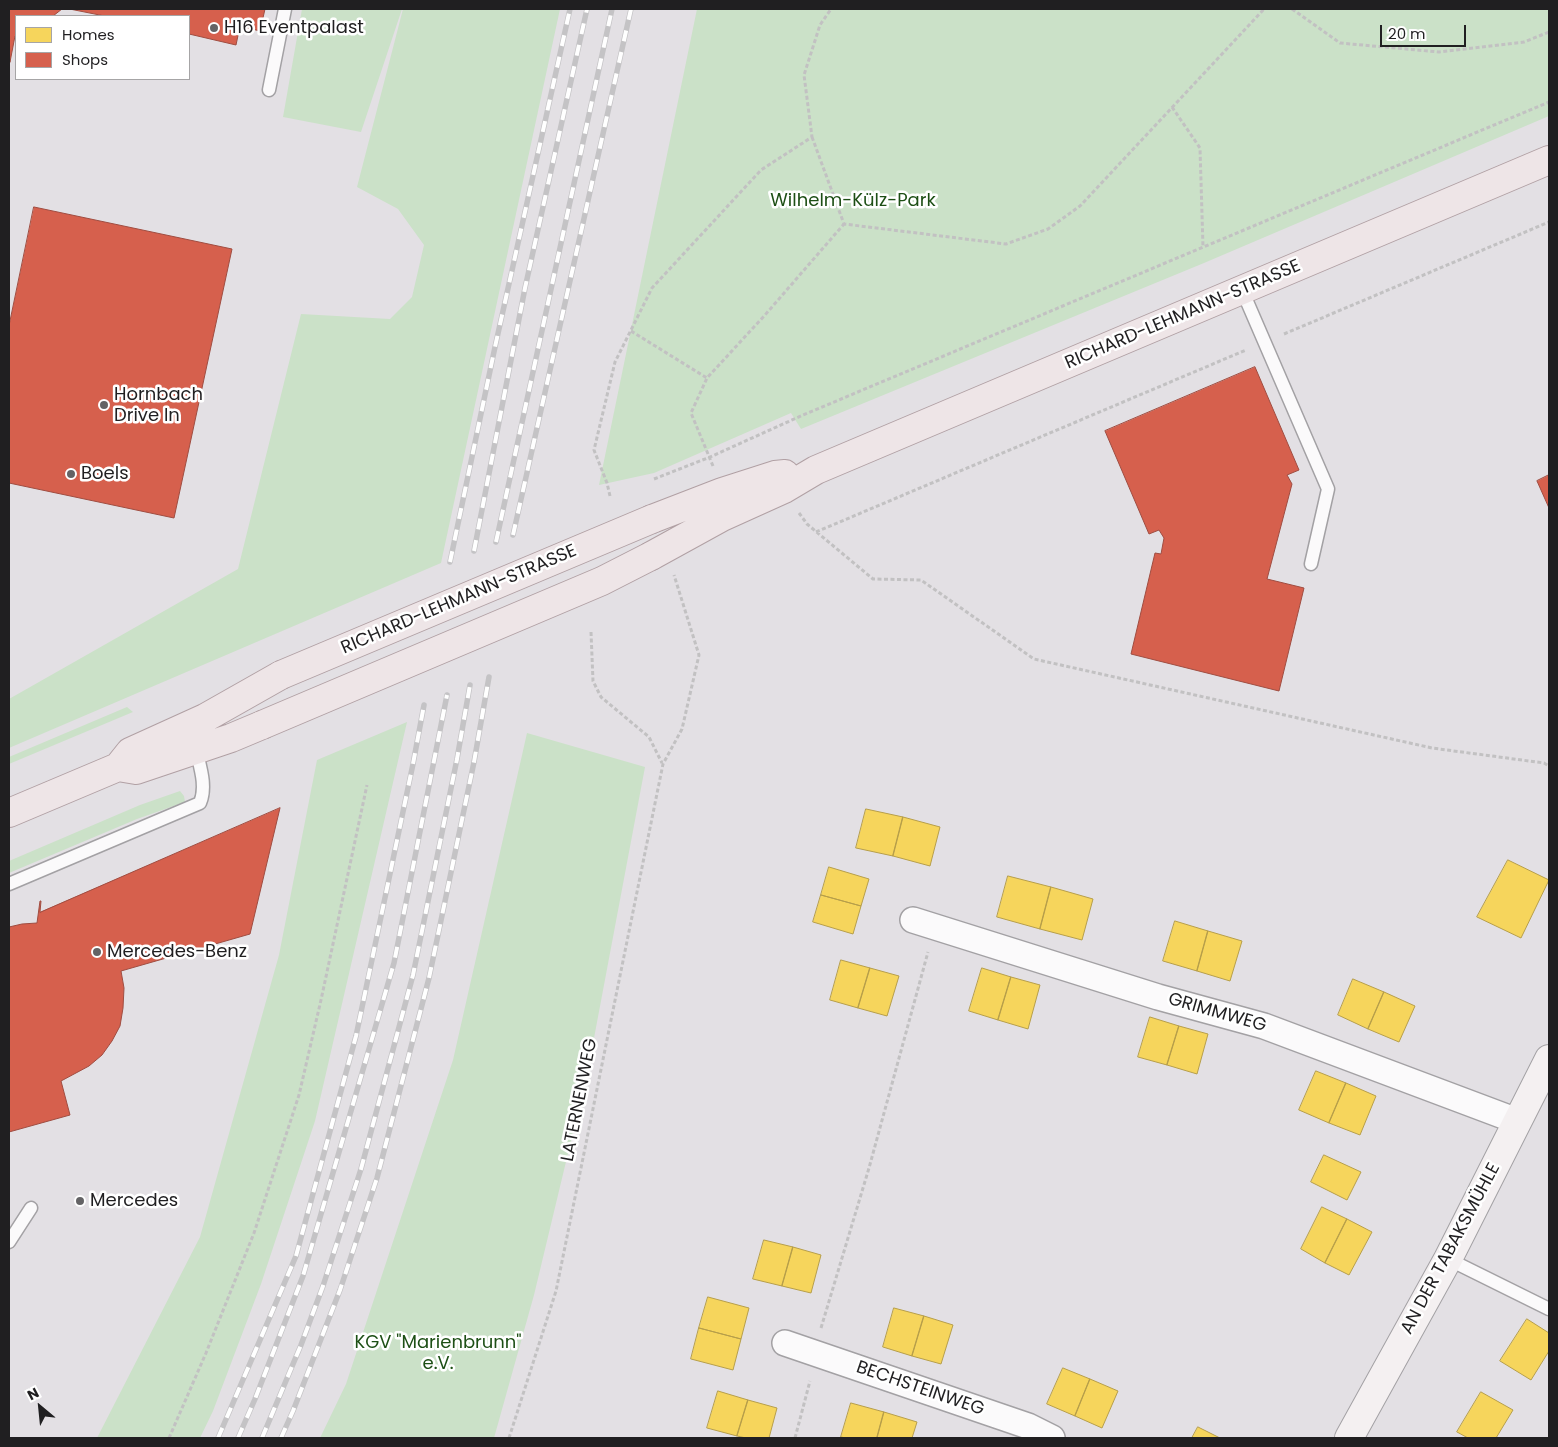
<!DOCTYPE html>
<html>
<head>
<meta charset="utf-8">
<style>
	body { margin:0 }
	#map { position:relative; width:1558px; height:1447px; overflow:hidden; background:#e3e0e4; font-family:Poppins,sans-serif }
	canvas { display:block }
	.frame { position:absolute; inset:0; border:10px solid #201f21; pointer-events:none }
	.legend { position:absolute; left:15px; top:15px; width:175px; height:65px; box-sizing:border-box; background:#fff; border:1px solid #a6a5a6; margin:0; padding:6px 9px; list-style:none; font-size:15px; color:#201f21 }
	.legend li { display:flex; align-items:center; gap:10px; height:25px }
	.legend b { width:25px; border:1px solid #a6a5a6 }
	.north { position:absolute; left:15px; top:1382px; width:50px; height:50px; -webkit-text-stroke:4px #fff; paint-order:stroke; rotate:332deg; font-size:14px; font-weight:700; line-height:20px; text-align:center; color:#201f21 }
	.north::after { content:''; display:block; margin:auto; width:18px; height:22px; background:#201f21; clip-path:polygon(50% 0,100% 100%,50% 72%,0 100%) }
	.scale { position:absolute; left:1380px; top:25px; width:86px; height:22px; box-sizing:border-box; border:2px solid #201f21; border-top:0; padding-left:6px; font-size:15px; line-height:18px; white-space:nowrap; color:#201f21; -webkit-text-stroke:4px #fff; paint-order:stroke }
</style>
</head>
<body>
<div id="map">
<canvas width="1558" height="1447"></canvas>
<div class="frame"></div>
<ul class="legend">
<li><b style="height:14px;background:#f6d55c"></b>Homes</li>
<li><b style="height:14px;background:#d6604d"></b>Shops</li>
</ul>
<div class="north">N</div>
<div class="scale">20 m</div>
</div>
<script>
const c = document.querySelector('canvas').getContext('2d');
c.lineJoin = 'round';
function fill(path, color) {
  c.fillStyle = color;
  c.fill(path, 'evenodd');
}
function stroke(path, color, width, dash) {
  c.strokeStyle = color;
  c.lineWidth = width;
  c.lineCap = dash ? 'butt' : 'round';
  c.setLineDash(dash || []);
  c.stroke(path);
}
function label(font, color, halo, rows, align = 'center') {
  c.font = font + ' Poppins,sans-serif';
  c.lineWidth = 5;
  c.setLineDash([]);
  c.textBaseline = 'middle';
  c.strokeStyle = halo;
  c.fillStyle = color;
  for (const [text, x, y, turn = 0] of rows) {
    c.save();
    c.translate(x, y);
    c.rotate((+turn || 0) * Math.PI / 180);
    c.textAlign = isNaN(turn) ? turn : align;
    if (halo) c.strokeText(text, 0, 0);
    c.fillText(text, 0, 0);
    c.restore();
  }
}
fill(new Path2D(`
	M302 9H402L361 132 283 117Z
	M403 9H560L441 563 9 748V699L238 569 301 314 390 319 412 297 424 245 398 209 357 187Z
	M697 9H1549V116L1204 263 801 429 791 413 654 473 599 485Z
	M127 707 133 712 9 764V757Z
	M407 722 315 1121 261 1284 213 1411 200 1438H97L200 1237 279 955 317 760Z
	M527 733 645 767 588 1070 534 1295 494 1438H320L346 1384 453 1060Z
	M180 791 184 796 185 802 137 819 9 873V861L140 805Z`), '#cbe1c8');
const homes = new Path2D(`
	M866 809 903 817 893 856 856 848Z
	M903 817 940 827 930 866 893 856Z
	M1508 860 1549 880 1521 938 1477 917Z
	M829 867 869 879 861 906 821 895Z
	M1008 876 1051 887 1040 929 997 917Z
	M1051 887 1093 899 1082 940 1040 929Z
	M821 895 861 906 853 934 813 922Z
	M1175 921 1208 931 1197 971 1163 961Z
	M1208 931 1242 941 1230 981 1197 971Z
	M841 960 870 968 858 1008 830 1000Z
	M870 968 899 976 887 1016 858 1008Z
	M982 968 1011 977 998 1020 969 1011Z
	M1011 977 1040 985 1028 1029 998 1020Z
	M1353 979 1384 992 1368 1029 1338 1015Z
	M1384 992 1415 1006 1399 1042 1368 1029Z
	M1150 1017 1179 1026 1167 1065 1138 1057Z
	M1179 1026 1208 1034 1197 1074 1167 1065Z
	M1316 1071 1346 1083 1329 1123 1299 1110Z
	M1346 1083 1376 1096 1360 1135 1329 1123Z
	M1324 1155 1361 1172 1347 1200 1311 1182Z
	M1322 1207 1347 1219 1325 1263 1301 1249Z
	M1347 1219 1372 1232 1349 1275 1325 1263Z
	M764 1240 793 1247 782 1286 753 1279Z
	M793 1247 821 1255 811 1293 782 1286Z
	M708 1297 749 1308 741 1339 699 1328Z
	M894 1308 924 1316 912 1356 883 1347Z
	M924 1316 953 1325 941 1364 912 1356Z
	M1527 1319 1549 1333V1351L1531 1380 1500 1361Z
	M699 1328 741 1339 733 1370 691 1359Z
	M1063 1368 1090 1379 1075 1416 1047 1404Z
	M1090 1379 1118 1391 1102 1428 1075 1416Z
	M718 1391 748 1400 737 1436 707 1428Z
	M1481 1392 1513 1410 1496 1438H1468L1457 1432Z
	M748 1400 777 1408 769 1438H746L737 1436Z
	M851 1403 884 1412 877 1438H846L841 1437Z
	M884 1412 917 1422 912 1438H877Z
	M1198 1427 1220 1438H1192Z`);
fill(homes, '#f6d55c');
stroke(homes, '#b69e4a', 1);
const shops = new Path2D(`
	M9 9H62L53 16H16V36H15L10 62Z
	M70 9H265L260 31 240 26 236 45 189 34V16H105Z
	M34 207 232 249 174 518 9 483V326Z
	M1255 367 1299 470 1287 475 1292 484 1267 579 1304 588 1279 691 1131 654 1155 553 1161 554 1164 538 1159 530 1149 534 1105 431Z
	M1549 475V508L1537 481Z
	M280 808 250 934 121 971 124 988 123 1008 120 1026 112 1041 102 1055 89 1066 61 1081 70 1115 9 1132V927L22 924 37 923 40 901H41L40 912Z`);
fill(shops, '#d6604d');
stroke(shops, '#9f4c40', 1);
const service = new Path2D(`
	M269 90 285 9
	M1242 290 1328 489 1311 564
	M9 884 200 803C207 786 200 767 196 749
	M9 1242 31 1208
	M1448 1259 1549 1309`);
const minor = new Path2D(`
	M913 920 1158 997 1264 1026 1517 1121
	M785 1343 1028 1426 1052 1438`);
const secondary = new Path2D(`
	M1349 1438 1448 1259 1549 1059`);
const primary = new Path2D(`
	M652 519 722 492 775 475 785 474
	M651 556 722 517 784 489 816 470 1549 160
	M118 767 136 770 231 738 262 725
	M9 813 118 767 130 752 205 718 281 675`);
stroke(service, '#a3a1a4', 15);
stroke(minor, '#a3a1a4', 28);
stroke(secondary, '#a3a1a4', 30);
stroke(primary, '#b1a0a4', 30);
stroke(new Path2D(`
	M1292 9 1340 43 1439 52 1524 42 1549 32
	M1172 107 1200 148 1203 247
	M812 137 844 224 1006 244 1048 229 1080 206 1264 9
	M631 331 707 378
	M1284 334 1549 222
	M713 466 691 413 707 378 765 315 844 224
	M654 479 710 457 803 415 1549 102
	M610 496 607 483 594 450 615 362 652 288 761 170 812 137 804 75 820 25 831 9
	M799 513 807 524 873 579 921 580 1034 659 1432 748 1544 763 1549 766
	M816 532 1246 350
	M591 632 593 681 601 697 649 737 662 763
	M821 1328 869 1168 928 952
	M169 1438 206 1353 254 1233 299 1095 321 1000 367 785
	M509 1438 556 1291 663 764 682 729 699 655 674 575
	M795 1438 810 1381`), '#c2c1c2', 3, [4, 2.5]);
stroke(service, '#fbfafb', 12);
stroke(minor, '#fbfafb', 25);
stroke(secondary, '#f4f0f1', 28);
stroke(primary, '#eee5e7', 28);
const rail = new Path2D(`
	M513 535 631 9
	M496 542 612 9
	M474 551 525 288 587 9
	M450 562 495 347 570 9
	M218 1438 296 1256 356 1036 413 764 424 705
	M238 1438 255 1399 303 1276 394 963 447 695
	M262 1438 301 1345 323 1286 361 1169 413 975 457 759 470 685
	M281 1438 293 1411 340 1290 377 1178 429 978 474 762 489 677`);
stroke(rail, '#c4c3c5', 5.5);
stroke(rail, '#fff', 4, [11]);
const primaryBridge = new Path2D(`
	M281 675 652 519
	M262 725 602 581 651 556`);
stroke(primaryBridge, '#b1a0a4', 30, []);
stroke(primaryBridge, '#eee5e7', 28);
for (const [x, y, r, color] of [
	[214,28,5,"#646365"],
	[104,405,5,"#646365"],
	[71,474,5,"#646365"],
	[97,952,5,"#646365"],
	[80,1201,5,"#646365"]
]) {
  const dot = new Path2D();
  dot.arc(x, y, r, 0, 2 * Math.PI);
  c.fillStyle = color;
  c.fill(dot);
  stroke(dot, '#fff', 2);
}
label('18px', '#201f21', '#fff', [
	["H16 Eventpalast",224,28],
	["Hornbach",114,395],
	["Drive In",114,416],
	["Boels",81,474],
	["Mercedes-Benz",107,952],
	["Mercedes",90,1201]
], 'left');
label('18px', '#1d4f15', '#fff', [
	["Wilhelm-Külz-Park",853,201],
	["KGV \"Marienbrunn\"",438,1343],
	["e.V.",438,1364]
]);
label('18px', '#201f21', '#fff', [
	["RICHARD-LEHMANN-STRASSE",1183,315,-23],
	["RICHARD-LEHMANN-STRASSE",459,600,-23],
	["GRIMMWEG",1217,1013,16],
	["LATERNENWEG",580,1100,-79],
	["AN DER TABAKSMÜHLE",1451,1249,-62],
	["BECHSTEINWEG",920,1389,19]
]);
</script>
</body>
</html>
